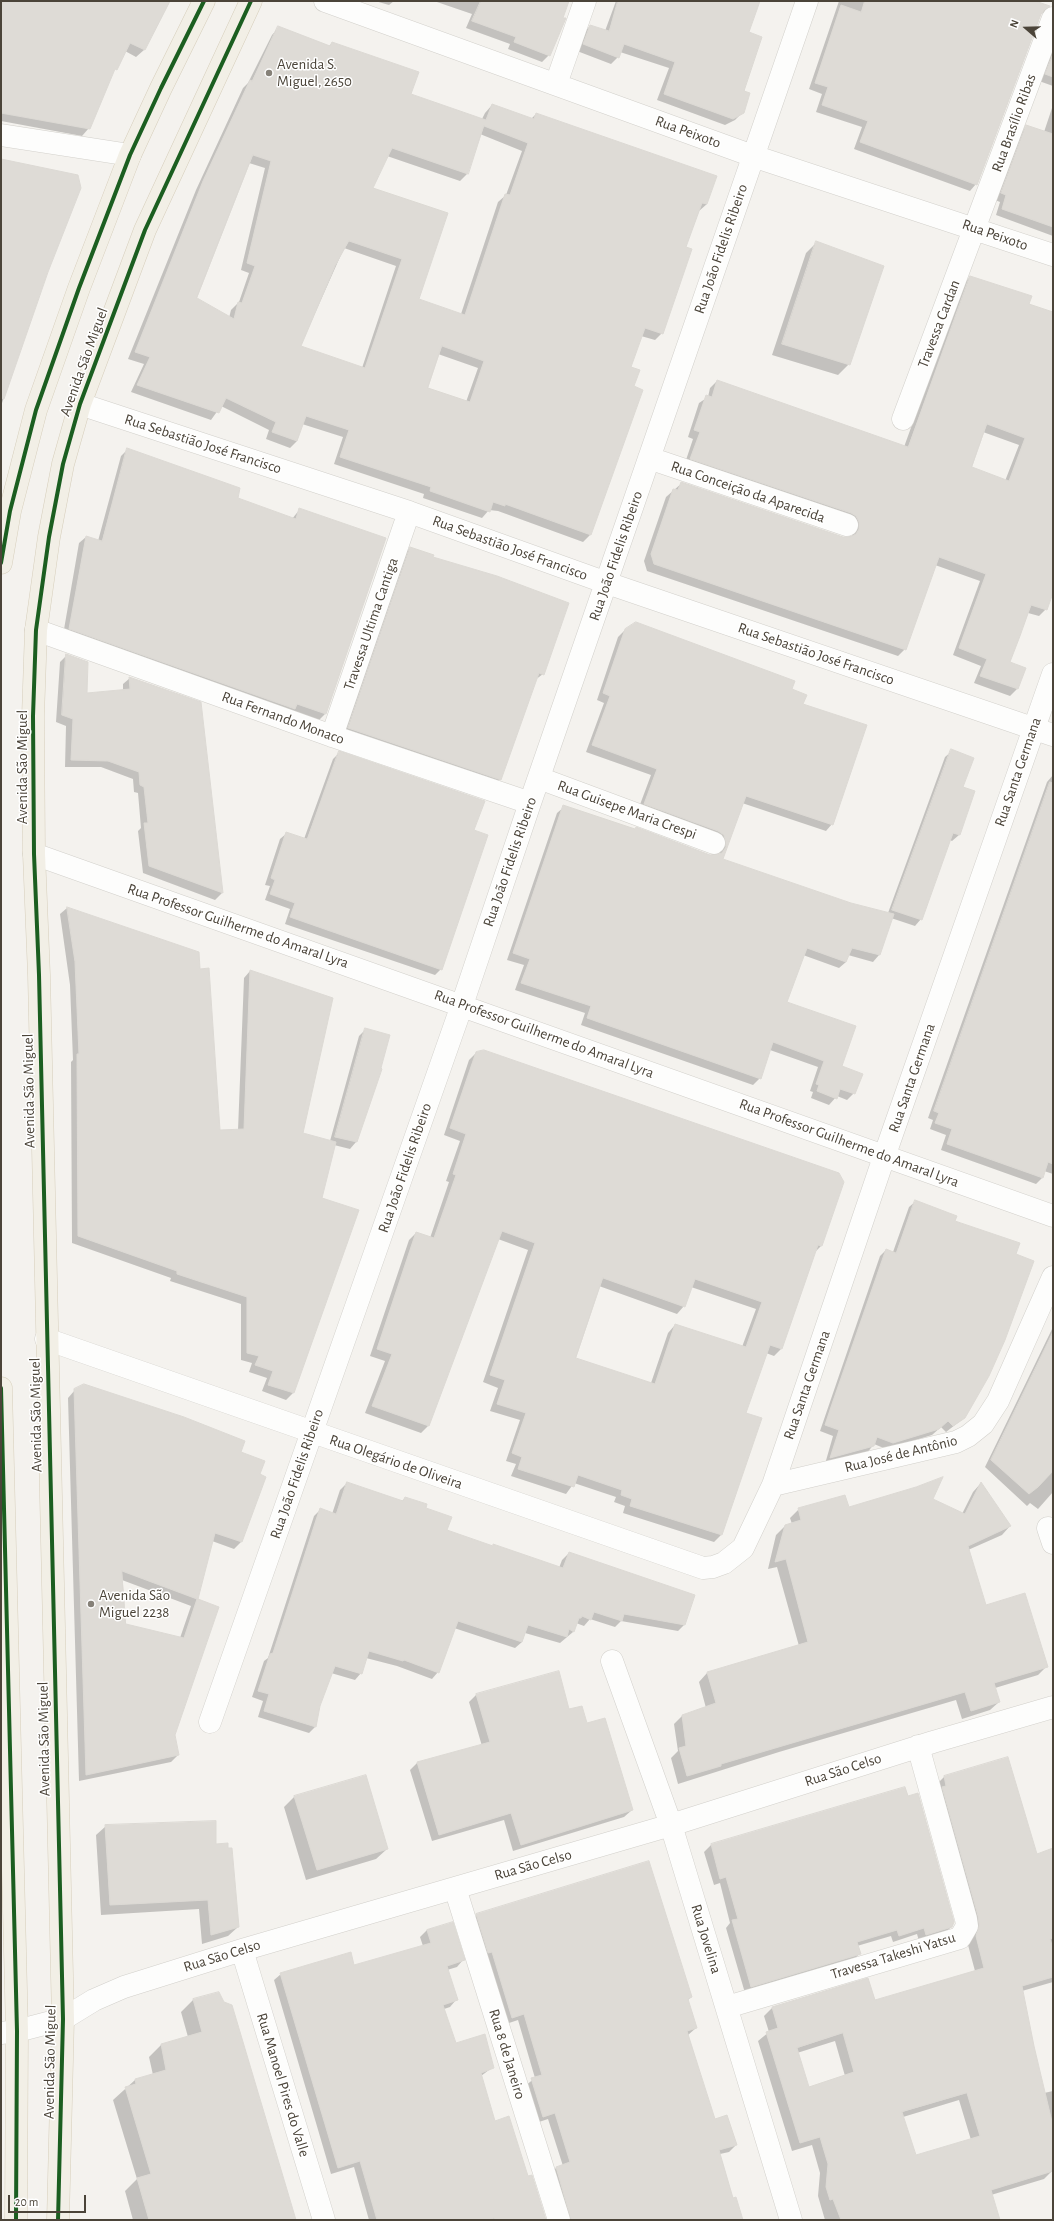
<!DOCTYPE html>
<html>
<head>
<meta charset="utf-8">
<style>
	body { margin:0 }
	#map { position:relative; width:1054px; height:2221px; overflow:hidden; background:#f4f2ee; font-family:"Alegreya Sans",sans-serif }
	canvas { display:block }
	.frame { position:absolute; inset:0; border:2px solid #4b4439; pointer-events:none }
	.north { position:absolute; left:1006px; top:8px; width:40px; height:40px; -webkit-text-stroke:3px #fff; paint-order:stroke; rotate:290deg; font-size:11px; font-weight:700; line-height:16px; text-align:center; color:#4b4439 }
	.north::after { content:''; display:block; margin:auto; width:14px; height:18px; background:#4b4439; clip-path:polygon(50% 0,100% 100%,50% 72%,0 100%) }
	.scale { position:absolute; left:8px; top:2195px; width:78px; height:18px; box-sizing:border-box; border:2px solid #4b4439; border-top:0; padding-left:5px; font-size:12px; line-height:14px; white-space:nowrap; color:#4b4439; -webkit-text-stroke:3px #fff; paint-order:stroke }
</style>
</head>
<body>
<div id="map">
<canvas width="1054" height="2221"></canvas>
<div class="frame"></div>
<div class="north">N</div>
<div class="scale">20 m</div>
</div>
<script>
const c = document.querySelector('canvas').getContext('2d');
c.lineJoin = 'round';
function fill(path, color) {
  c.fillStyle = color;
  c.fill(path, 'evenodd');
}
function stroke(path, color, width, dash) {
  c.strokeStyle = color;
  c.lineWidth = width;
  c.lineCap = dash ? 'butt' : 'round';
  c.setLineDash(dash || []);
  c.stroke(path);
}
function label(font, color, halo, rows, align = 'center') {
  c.font = font + ' "Alegreya Sans",sans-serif';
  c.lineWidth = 3;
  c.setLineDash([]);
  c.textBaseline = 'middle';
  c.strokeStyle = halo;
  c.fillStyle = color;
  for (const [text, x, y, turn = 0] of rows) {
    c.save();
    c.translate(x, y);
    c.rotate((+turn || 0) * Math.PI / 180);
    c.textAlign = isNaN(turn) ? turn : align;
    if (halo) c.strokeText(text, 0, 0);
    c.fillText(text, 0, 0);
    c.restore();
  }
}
fill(new Path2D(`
	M1 1H170L144 50 136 57 125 51 112 73 89 128 82 136 1 121Z
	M375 1H394L389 5Z
	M434 1H568L549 55 542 62 508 49 510 44 466 28 472 14Z
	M616 1H759L748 33 743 112 735 120 725 125 657 100 669 68 620 52 618 57 611 64 577 51 583 33 590 26 605 31Z
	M839 1H1038L1040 14 976 184 970 191 854 149 862 127 816 112 822 94 809 89Z
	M279 27 329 46 332 43 409 95 482 119 485 113 492 105 531 119 536 114 707 204 699 211 685 248 662 333 655 340 641 336 629 367 633 387 590 535 583 542 498 511 489 510 482 518 423 498 424 494 334 464 343 437 302 424 297 441 290 448 266 439 269 430 221 406 211 420 131 392 144 364 128 359 196 190 243 88 248 83 272 35ZM480 134 522 151 506 195 498 202 461 314 417 300 446 214 372 188 387 156 460 181 467 174ZM249 163 265 168 241 270 249 273 239 302 231 310 229 318 195 298ZM344 248 396 266 362 368 300 347ZM438 354 478 368 466 402 427 388Z
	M1053 44V86L1039 81Z
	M1053 105V236L996 215 1000 202 995 200 1020 133 1027 126 1044 132Z
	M1 160 47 272 1 406Z
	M817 242 849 364 838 375 772 355 806 253Z
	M970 277 1028 304 1053 313V577L1046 609 1039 616 1028 613 1009 663 1025 668 1017 689 1010 696 974 683 981 666 953 655 980 581 935 565 905 649 898 656 647 571 644 561 666 497 682 483 843 538 852 536 853 530 684 466 693 439 688 437 699 403 708 397 710 388 717 381 904 447 963 284ZM983 432 1019 445 1005 481 970 468Z
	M128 449 237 499 292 519 300 509 325 714 319 720 63 635 79 543 86 537 98 541 121 456Z
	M410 548 431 558 543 674 535 680 500 779 494 786 342 735 404 554Z
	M625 630 791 690 802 704 832 824 826 831 742 803 722 860 851 904 888 913 945 757 952 751 962 788 959 835 952 841 950 840 921 919 915 926 891 918 879 955 873 962 848 955 846 962 839 968 803 955 786 1002 841 1066 854 1093 847 1100 837 1096 829 1105 811 1098 813 1092 810 1091 818 1067 770 1050 760 1078 753 1085 581 1025 585 1013 515 990 524 965 507 960 557 813 564 807 710 856 720 854 717 842 638 810 651 775 586 752 604 703 597 700 618 637Z
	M67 655 85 694 123 691V684L130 678 200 703 222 893 215 900 143 873 138 831 141 828 138 793 134 792 133 779 101 767H65L66 726 56 722 60 662Z
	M339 753 473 831 441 969 435 975 285 924 290 909 265 900 270 886 265 885 280 839 287 833 304 839 333 759Z
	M1053 775V1174L1044 1171 1042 1178 1036 1184 941 1150 946 1135 930 1129 933 1120 928 1118 1047 782Z
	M67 908 198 953 219 1131 238 1130 244 978 250 971 302 1134 330 1141 359 1036 366 1029 381 1069 356 1142 350 1149 334 1145 320 1198 357 1210 293 1393 286 1400 262 1391 267 1378 249 1372 252 1363 241 1360V1304L170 1281 171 1278 72 1243 71 1062 73 1060 70 985 60 914Z
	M476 1053 821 1246 815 1252 781 1349 774 1356 766 1353 745 1413 761 1419 721 1535 714 1542 623 1513 625 1506 614 1502 616 1497 574 1483 566 1494 511 1476 516 1464 506 1461 520 1420 490 1411 498 1388 483 1382 528 1250 498 1239 428 1426 421 1433 365 1413 385 1361 370 1356 409 1240 416 1233 430 1238 449 1182 446 1181 460 1141 444 1135 469 1060ZM599 1286 677 1314 684 1306 691 1287 756 1309 742 1347 675 1325 668 1333 651 1383 574 1359Z
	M916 1201 1015 1255 964 1418 946 1432 941 1427 932 1435 886 1449 874 1444 867 1453 825 1464 833 1436 820 1431 880 1256 886 1250 893 1252 909 1207Z
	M1053 1327V1492L1038 1509 1030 1503 1027 1506 985 1467Z
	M75 1390 240 1453 264 1478 241 1542 234 1549 212 1541 197 1599 218 1608 174 1735 178 1755 171 1762 79 1781 68 1398ZM122 1580 191 1606 180 1638 125 1624Z
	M347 1483 401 1502 405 1498 424 1509 446 1530 492 1547 493 1546 559 1568 562 1560 569 1553 684 1625 678 1631 621 1621 615 1627 590 1619 584 1626 576 1623 573 1632 560 1643 525 1633 522 1642 515 1648 454 1628 438 1672 432 1679 397 1666 366 1658 361 1673 355 1680 331 1673 319 1706 315 1727 309 1733 258 1717 263 1701 252 1697 264 1661 268 1658 314 1516 320 1510 332 1514 340 1490Z
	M981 1483 1010 1526 1002 1535 968 1550 985 1606 1047 1666 1038 1675 995 1688 999 1702 990 1710 962 1719 956 1700 779 1752 678 1784 671 1758 678 1751 674 1724 682 1716 706 1708 699 1682 707 1673 799 1646 777 1567 768 1569 776 1535 785 1526 792 1524 790 1518 799 1509 848 1508 931 1500 962 1514 973 1492Z
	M558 1672 569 1711 586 1725 632 1810 624 1817 513 1851 504 1820 432 1841 410 1770 417 1763 482 1746 469 1702 476 1695Z
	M944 1777 1036 1855 1053 1850V1982L1022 1991 1044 2093 1053 2091 1052 2171 1044 2179 991 2195 999 2220H825L818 2196 820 2173 812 2145 792 2151 758 2041 769 2032 764 2016 772 2008 868 1979 875 2001 975 1971 968 1945 972 1934 936 1785ZM835 2041 845 2076 808 2088 797 2053ZM959 2100 971 2140 915 2156 903 2117Z
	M905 1788 951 1927 944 1934 919 1941 917 1934 893 1942 891 1936 857 1946 859 1954 853 1961 745 1993 726 1928 730 1923 720 1883 714 1885 704 1852 711 1845Z
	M294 1797 387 1849 376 1859 306 1880 284 1807Z
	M106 1826 215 1845 238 1927 228 1936 202 1944 199 1909 101 1915 96 1835Z
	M477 1915 691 1997 688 2000 696 2028 688 2035 714 2120 736 2145 729 2152 720 2154 733 2199 742 2220H564L549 2175 556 2168 563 2166 548 2119 536 2123 525 2086 535 2078 518 2020 506 2024 470 1922Z
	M452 1923 463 1960 457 1967 447 1970 456 2000 450 2007 444 2009 455 2044 493 2067 481 2076 494 2122 527 2178 545 2220H369L354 2167 331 2174 274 1980 281 1974 353 1966 423 1946 420 1937 427 1930Z
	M219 1993 295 2220H133L125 2191 137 2179 113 2100 135 2080 153 2075 149 2057 161 2045 188 2037 181 2012 193 2000Z`), '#0003');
const building = new Path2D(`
	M1 1H170L145 50 130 43 117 70 115 69 90 129 1 113Z
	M481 1H569L563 18H566L550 56 514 42 516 37 472 21Z
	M618 1H760L749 32 762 37 744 91 750 93 744 113 733 119 664 94 675 62 624 44 619 58 583 44 590 25 609 31Z
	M865 1H1035L1050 6 1041 14 977 185 860 142 868 121 822 105 828 87 815 83 841 5 861 12Z
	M278 26 330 46 332 42 419 72 411 94 486 120 492 104 534 119 536 113 717 176 707 204 702 203 686 247 692 249 663 334 645 328 631 367 640 370 634 386 643 390 591 535 505 504V506L493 502 490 512 430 491 431 487 340 457 349 430 306 416 297 441 272 432 276 422 226 398 219 413 137 385 150 357 135 352 203 181 250 80 252 81ZM484 126 528 143 510 195 505 194 465 315 419 299 448 213 373 188 392 148 468 174ZM253 155 271 161 247 263 255 266 242 303 238 302 234 319 197 298ZM349 241 402 259 365 368 301 346 335 266ZM442 346 484 361 470 402 428 388Z
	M1053 54V77L1045 74Z
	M1026 125 1053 134V227L1002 209 1006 195 1001 193Z
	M1 159 78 175 81 188 48 272 4 399 1 398Z
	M816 241 884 266 850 365 782 344Z
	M970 276 1032 296 1029 304 1053 312V593L1047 610 1031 605 1020 636 1010 662 1026 668 1018 689 980 676 987 659 959 648 986 574 939 557 906 650 654 564 651 554 673 489 678 490 681 482 843 537H850L856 534 859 529V522L856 516 851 513 690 459 700 432 694 430 706 395 712 397 717 380 908 447ZM987 424 1025 438 1009 481 972 467Z
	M127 448 240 488 238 498 296 519 299 508 386 538 326 714 297 704 295 709 69 629 86 536 102 541Z
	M410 547 434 555 433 557 497 576 569 603 544 675 539 673 501 780 348 728Z
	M636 622 795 681 792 689 807 695 803 704 867 725 833 825 746 796 723 859 851 903 894 914 880 955 852 948 846 962 807 948 787 1002 856 1026 842 1066 863 1074 855 1094 840 1089 837 1099 817 1091 819 1085 816 1084 824 1061 773 1042 761 1079 587 1018 591 1006 521 983 530 959 513 953 563 805 635 829 636 827 710 855 722 853 726 847 724 835 718 831 644 804 657 769 592 745 610 696 603 693 625 629Z
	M66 654 88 662 87 693 130 689 129 677 201 702 223 893 149 866 144 823H148L144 787 140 785 139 772 108 761 71 760 73 719 62 715Z
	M951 749 974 758 963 787 975 791 960 835 953 833 922 920 892 910Z
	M339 751 485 801 474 830 488 835 442 970 290 917 295 903 270 894 275 880 271 878 286 832 307 839Z
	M1050 782 1053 783V1164L1048 1162 1043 1178 947 1144 952 1129 935 1123 939 1113 934 1111Z
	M67 907 199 952 200 969 209 968 220 1130 244 1129 250 970 333 998 303 1133 336 1142 322 1198 359 1210 294 1393 268 1385 273 1371 255 1365 259 1356 247 1353V1297L177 1274V1271L78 1236 77 1054H79L75 962Z
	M365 1028 390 1035 381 1068 382 1069 357 1142 335 1137Z
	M484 1050 839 1173 844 1182 822 1246 818 1245 782 1349 770 1345 746 1413 762 1418 722 1535 630 1506 632 1499 621 1495 622 1490 578 1475 574 1487 518 1469 522 1457 512 1453 526 1413 497 1404 505 1380 490 1375 535 1243 502 1231 429 1426 372 1406 392 1354 377 1349 416 1232 434 1238 456 1175 453 1174 466 1134 450 1128 476 1052ZM603 1278 685 1307 695 1279 762 1302 746 1347 675 1324 655 1384 576 1358Z
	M915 1200 957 1216 955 1221 1020 1243 1016 1254 1034 1261 1005 1340 989 1376 965 1418 953 1426 948 1421 939 1429 893 1443 877 1437 874 1446 830 1458 839 1430 825 1425 832 1404 886 1249 896 1253Z
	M1053 1332V1471L1038 1487 1029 1494 991 1460Z
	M84 1384 184 1417 245 1441 241 1452 265 1461 260 1474 266 1477 242 1542 215 1533 198 1599 219 1607 175 1735 179 1755 86 1775 74 1389ZM122 1571 197 1599 184 1638 126 1624Z
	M943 1477 933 1499 965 1514 981 1482 1011 1526 968 1546 986 1605 1025 1593 1048 1667 994 1683 1000 1702 971 1711 965 1692 721 1764V1766L687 1776 679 1748 686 1746 682 1715 716 1703 707 1672 808 1642 786 1559 775 1562 785 1525 801 1520 798 1508 845 1495 849 1507 916 1487Z
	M347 1482 403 1501 405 1497 427 1504 426 1508 452 1517 447 1530 493 1546V1544L563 1568 569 1552 695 1595 685 1625 624 1614 622 1621 594 1612 591 1620 582 1616 581 1618H579L574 1632 569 1629 567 1637 528 1625 522 1642 458 1621 439 1673 404 1660 403 1661 369 1651 362 1674 335 1666 320 1706 316 1727 264 1711 269 1694 258 1691 270 1654 273 1653 316 1520 320 1508 336 1514Z
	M559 1671 569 1709 582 1706 587 1723 605 1718 633 1810 521 1845 511 1813 439 1835 417 1762 490 1742 476 1694Z
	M1008 1757 1037 1854 1053 1848V1938L1050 1939 1053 1948V1977L1022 1986 1034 2046 1053 2126V2171L991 2190 1000 2220H841L833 2199 830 2200 826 2187 828 2164 820 2137 800 2143 766 2032 778 2028 772 2007 868 1978 875 2000 984 1968 976 1936 979 1925 978 1916 942 1787 946 1786 944 1776ZM843 2033 854 2072 809 2087 797 2048ZM967 2093 980 2136 916 2155 902 2112Z
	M366 1775 388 1849 317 1870 294 1796Z
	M905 1787 908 1796 918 1793 954 1922 952 1927 926 1935 924 1928 899 1936 897 1930 857 1942 861 1954 751 1987 732 1920 738 1919 726 1877 720 1879 711 1844Z
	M216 1821V1844L228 1843V1848H232L239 1927 211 1935 208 1900 110 1905 105 1825Z
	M649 1861 692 1997 688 1999 697 2028 687 2031 700 2072 715 2119 727 2115 737 2145 719 2150 733 2198 736 2197 743 2220H571L556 2167 570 2162 555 2113 543 2117 531 2078 542 2075 524 2014 512 2018 492 1952 488 1953 476 1914Z
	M453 1922 465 1960 447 1966 458 2000 443 2005 456 2043 485 2034 494 2068 481 2073 495 2121 509 2116 528 2176 532 2175 546 2220H495L494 2218 488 2220H377L360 2161 338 2168 280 1973 351 1952 354 1965 431 1943 427 1930Z
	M219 1992 224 2002 232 2005 296 2220H149L137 2178 151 2174 125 2087 136 2084 135 2079 166 2070 161 2044 202 2032 193 1999Z`);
fill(building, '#dedbd6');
stroke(building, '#dcd9d4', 1);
const minor = new Path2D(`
	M325 1 753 156 1053 255
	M556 84 585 1
	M1 135 130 155
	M80 404 409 512 607 583 1053 735
	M903 419 1053 18
	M649 458 847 525
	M36 630 332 736 530 803
	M332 736 409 512
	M539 778 714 843
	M34 854 1053 1216
	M46 1339 703 1568 713 1567 724 1563 743 1548 773 1485 884 1157 1053 674
	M773 1485 956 1442 968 1436 983 1424 998 1401 1053 1277
	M1048 1528 1053 1543
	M612 1661 671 1825 791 2220
	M210 1722 462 1005 530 803 807 1
	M455 1888 559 2220
	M242 1950 324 2220
	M727 2007 960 1938 967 1926 966 1919 918 1746
	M1 2033 17 2031 63 2019 94 2000 124 1987 242 1950 671 1825 933 1742 1053 1707`);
const major = new Path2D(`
	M1 563 10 511 36 410 79 288 130 155 161 88 204 1
	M1 1388 17 2031 16 2220
	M58 2220 63 2019 39 975 34 854 33 716 36 630 49 537 63 464 80 404 145 230 251 1`);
stroke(minor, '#d2d0cb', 23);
stroke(major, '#d6cebb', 23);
stroke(minor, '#fdfdfc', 22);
stroke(major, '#f2efe6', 22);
stroke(new Path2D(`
	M1 563 10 511 36 410 79 288 130 155 161 88 204 1
	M1 1388 17 2031 16 2220
	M58 2220 63 2019 39 975 34 854 33 716 36 630 49 537 63 464 80 404 145 230 251 1`), '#1b5e20', 4);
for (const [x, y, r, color] of [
	[269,73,4,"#868178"],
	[91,1604,4,"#868178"]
]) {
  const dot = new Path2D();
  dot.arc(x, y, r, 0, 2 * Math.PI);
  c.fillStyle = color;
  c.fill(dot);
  stroke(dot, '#fff', 1.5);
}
label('15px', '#4b4439', '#fff', [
	["Avenida S.",277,64],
	["Miguel, 2650",277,81],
	["Avenida São",99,1595],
	["Miguel 2238",99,1612]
], 'left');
label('15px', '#4b4439', '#fff', [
	["Rua Brasílio Ribas",1014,123,-70],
	["Rua Peixoto",688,132,20],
	["Rua Peixoto",995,235,19],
	["Rua João Fidelis Ribeiro",721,249,-71],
	["Travessa Cardan",939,324,-69],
	["Avenida São Miguel",84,362,-70],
	["Rua Sebastião José Francisco",203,444,18],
	["Rua Conceição da Aparecida",748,492,19],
	["Rua Sebastião José Francisco",510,548,20],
	["Rua João Fidelis Ribeiro",616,556,-71],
	["Travessa Ultima Cantiga",371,624,-71],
	["Rua Sebastião José Francisco",816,654,19],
	["Rua Fernando Monaco",283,718,20],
	["Avenida São Miguel",22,767,-90],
	["Rua Santa Germana",1018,772,-71],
	["Rua Guisepe Maria Crespi",627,810,20],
	["Rua João Fidelis Ribeiro",510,862,-71],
	["Rua Professor Guilherme do Amaral Lyra",238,926,19],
	["Rua Professor Guilherme do Amaral Lyra",544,1034,20],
	["Rua Santa Germana",912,1078,-71],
	["Avenida São Miguel",29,1091,-91],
	["Rua Professor Guilherme do Amaral Lyra",849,1143,20],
	["Rua João Fidelis Ribeiro",405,1168,-71],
	["Rua Santa Germana",807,1385,-71],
	["Avenida São Miguel",36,1415,-91],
	["Rua José de Antônio",901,1454,-14],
	["Rua Olegário de Oliveira",396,1462,19],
	["Rua João Fidelis Ribeiro",297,1474,-71],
	["Avenida São Miguel",44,1739,-91],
	["Rua São Celso",843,1770,-18],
	["Rua São Celso",533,1865,-16],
	["Rua Jovelina",706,1939,73],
	["Rua São Celso",222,1956,-17],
	["Travessa Takeshi Yatsu",893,1956,-17],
	["Rua 8 de Janeiro",507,2054,73],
	["Avenida São Miguel",50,2062,-89],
	["Rua Manoel Pires do Valle",283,2085,73]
]);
</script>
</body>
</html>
